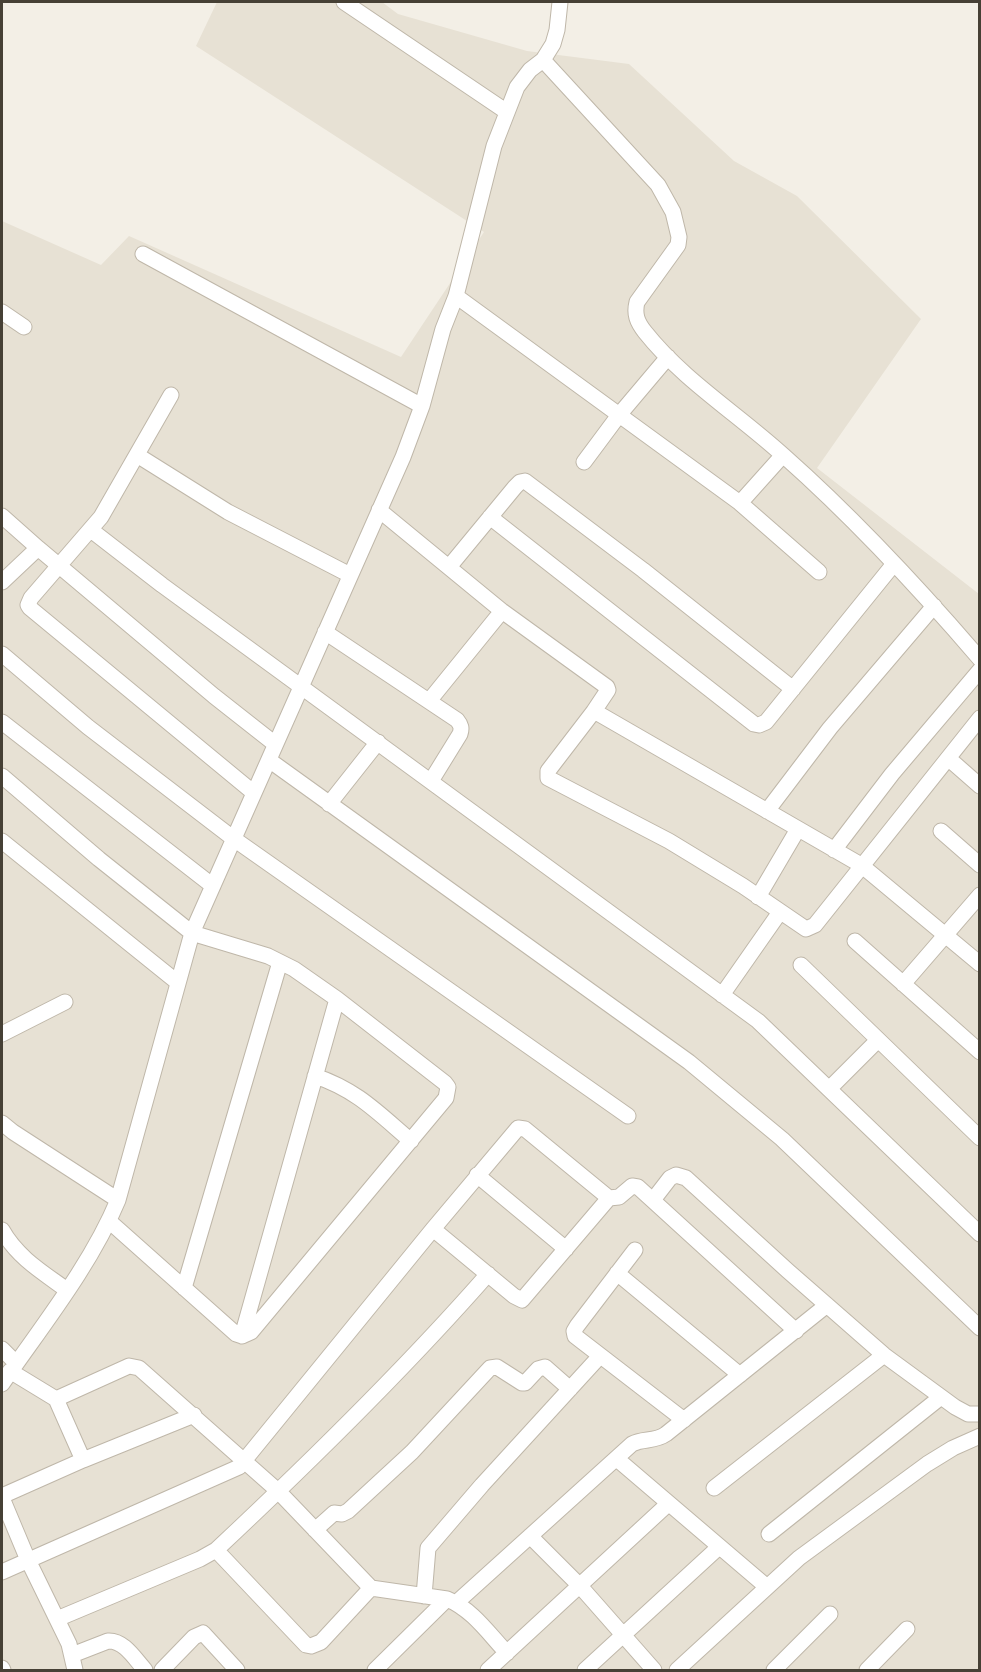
<!DOCTYPE html>
<html>
<head>
<meta charset="utf-8">
<style>
	body { margin:0 }
	#map { position:relative; width:981px; height:1672px; overflow:hidden; background:#f3efe6; font-family:Helvetica,sans-serif }
	canvas { display:block }
	.frame { position:absolute; inset:0; border:3px solid #464035; pointer-events:none }
</style>
</head>
<body>
<div id="map">
<canvas width="981" height="1672"></canvas>
<div class="frame"></div>
</div>
<script>
const c = document.querySelector('canvas').getContext('2d');
c.lineJoin = 'round';
function fill(path, color) {
  c.fillStyle = color;
  c.fill(path, 'evenodd');
}
function stroke(path, color, width, dash) {
  c.strokeStyle = color;
  c.lineWidth = width;
  c.lineCap = dash ? 'butt' : 'round';
  c.setLineDash(dash || []);
  c.stroke(path);
}
fill(new Path2D(`
	M217 2H382L398 14 527 51 629 64 734 161 797 196 921 319 817 468 979 594V1670H2V221L101 265 129 236 401 357 484 232 196 46Z`), '#e7e1d4');
const street = new Path2D(`
	M344 2 507 112
	M543 60 658 185 673 212 679 237 678 245 637 302C634 314 637 322 645 332 683 380 738 414 784 456 854 518 919 588 980 659
	M143 254 422 406
	M456 296 740 503 783 455
	M2 312 24 327
	M171 395 101 517 31 598 28 605 30 608 254 793
	M137 455 228 512 350 575
	M584 462 619 415 668 357
	M740 503 819 572
	M379 510 502 611 607 687 608 690 594 711 861 865 980 964
	M2 516 38 548
	M490 517 754 724 759 725 766 722 893 565
	M91 530 162 585 758 1021 980 1234
	M449 567 515 487 520 482 525 481 643 570 793 689
	M2 582 38 548 214 696 275 744
	M325 632 457 720C461 725 462 728 460 734L431 781
	M2 654 88 727 234 839 628 1116
	M429 701 502 611
	M594 711 548 771V778L669 841 743 886 806 929 815 925 980 718
	M2 722 213 886
	M948 758 980 786
	M269 760 689 1062 782 1139 980 1328
	M2 776 99 859 192 933 268 956 294 969 337 999 445 1083 448 1087 446 1098 251 1332 242 1336
	M329 804 378 742
	M767 811 830 728 934 606
	M941 831 980 865
	M2 841 177 982
	M834 850 892 774 980 670
	M758 897 798 829
	M855 941 980 1052
	M801 965 980 1138
	M903 984 980 895
	M722 995 780 912
	M2 1034 65 1002
	M315 1076C357 1090 378 1113 411 1141
	M829 1089 878 1040
	M2 1123 13 1132 118 1200
	M477 1175 566 1249
	M653 1200 670 1178 676 1175 686 1178 788 1271 884 1355 955 1407 968 1414H980
	M109 1221 236 1334 242 1336 337 999
	M433 1229 514 1296 522 1300 609 1198
	M2 1230C17 1257 42 1272 67 1290
	M635 1250 577 1326 574 1331 575 1336 684 1420
	M617 1273 740 1375
	M184 1288 280 962
	M2 1349 16 1363
	M10 1371 56 1399 83 1460
	M2 1384C42 1326 91 1265 118 1200L192 933 403 457 422 406 443 329 456 296 494 146 517 87 530 70 543 60 553 44 557 30 560 2
	M56 1399 129 1366 139 1368 278 1491 371 1588 447 1599C472 1609 489 1634 507 1653
	M617 1459 767 1587
	M714 1488 884 1355
	M2 1496 83 1460 194 1415
	M2 1498 28 1560 69 1644 75 1670
	M315 1530 334 1513 342 1514 348 1511 412 1452 490 1368 497 1367 522 1383H525L538 1369 545 1367 570 1389
	M769 1534 941 1397
	M530 1536 580 1586 654 1670
	M216 1550 306 1645 311 1646 321 1642 371 1588
	M2 1572 239 1467 433 1229 518 1128 525 1129 609 1198 619 1197 632 1186 638 1187 796 1331
	M424 1596 428 1548 482 1485 600 1356
	M456 1603 632 1444C643 1438 655 1442 666 1434L827 1305
	M57 1619 200 1559 216 1550C310 1462 403 1371 488 1274
	M72 1655 108 1641C124 1640 135 1659 145 1670
	M2 1668 3 1670
	M162 1670 194 1637 203 1633 237 1670
	M375 1670 447 1599
	M488 1670 668 1504
	M585 1670 719 1547
	M677 1670 799 1558 927 1464 953 1448 980 1436
	M774 1670 830 1614
	M867 1670 907 1629`);
stroke(street, '#bfb7a9', 17);
stroke(street, '#fff', 15);
</script>
</body>
</html>
